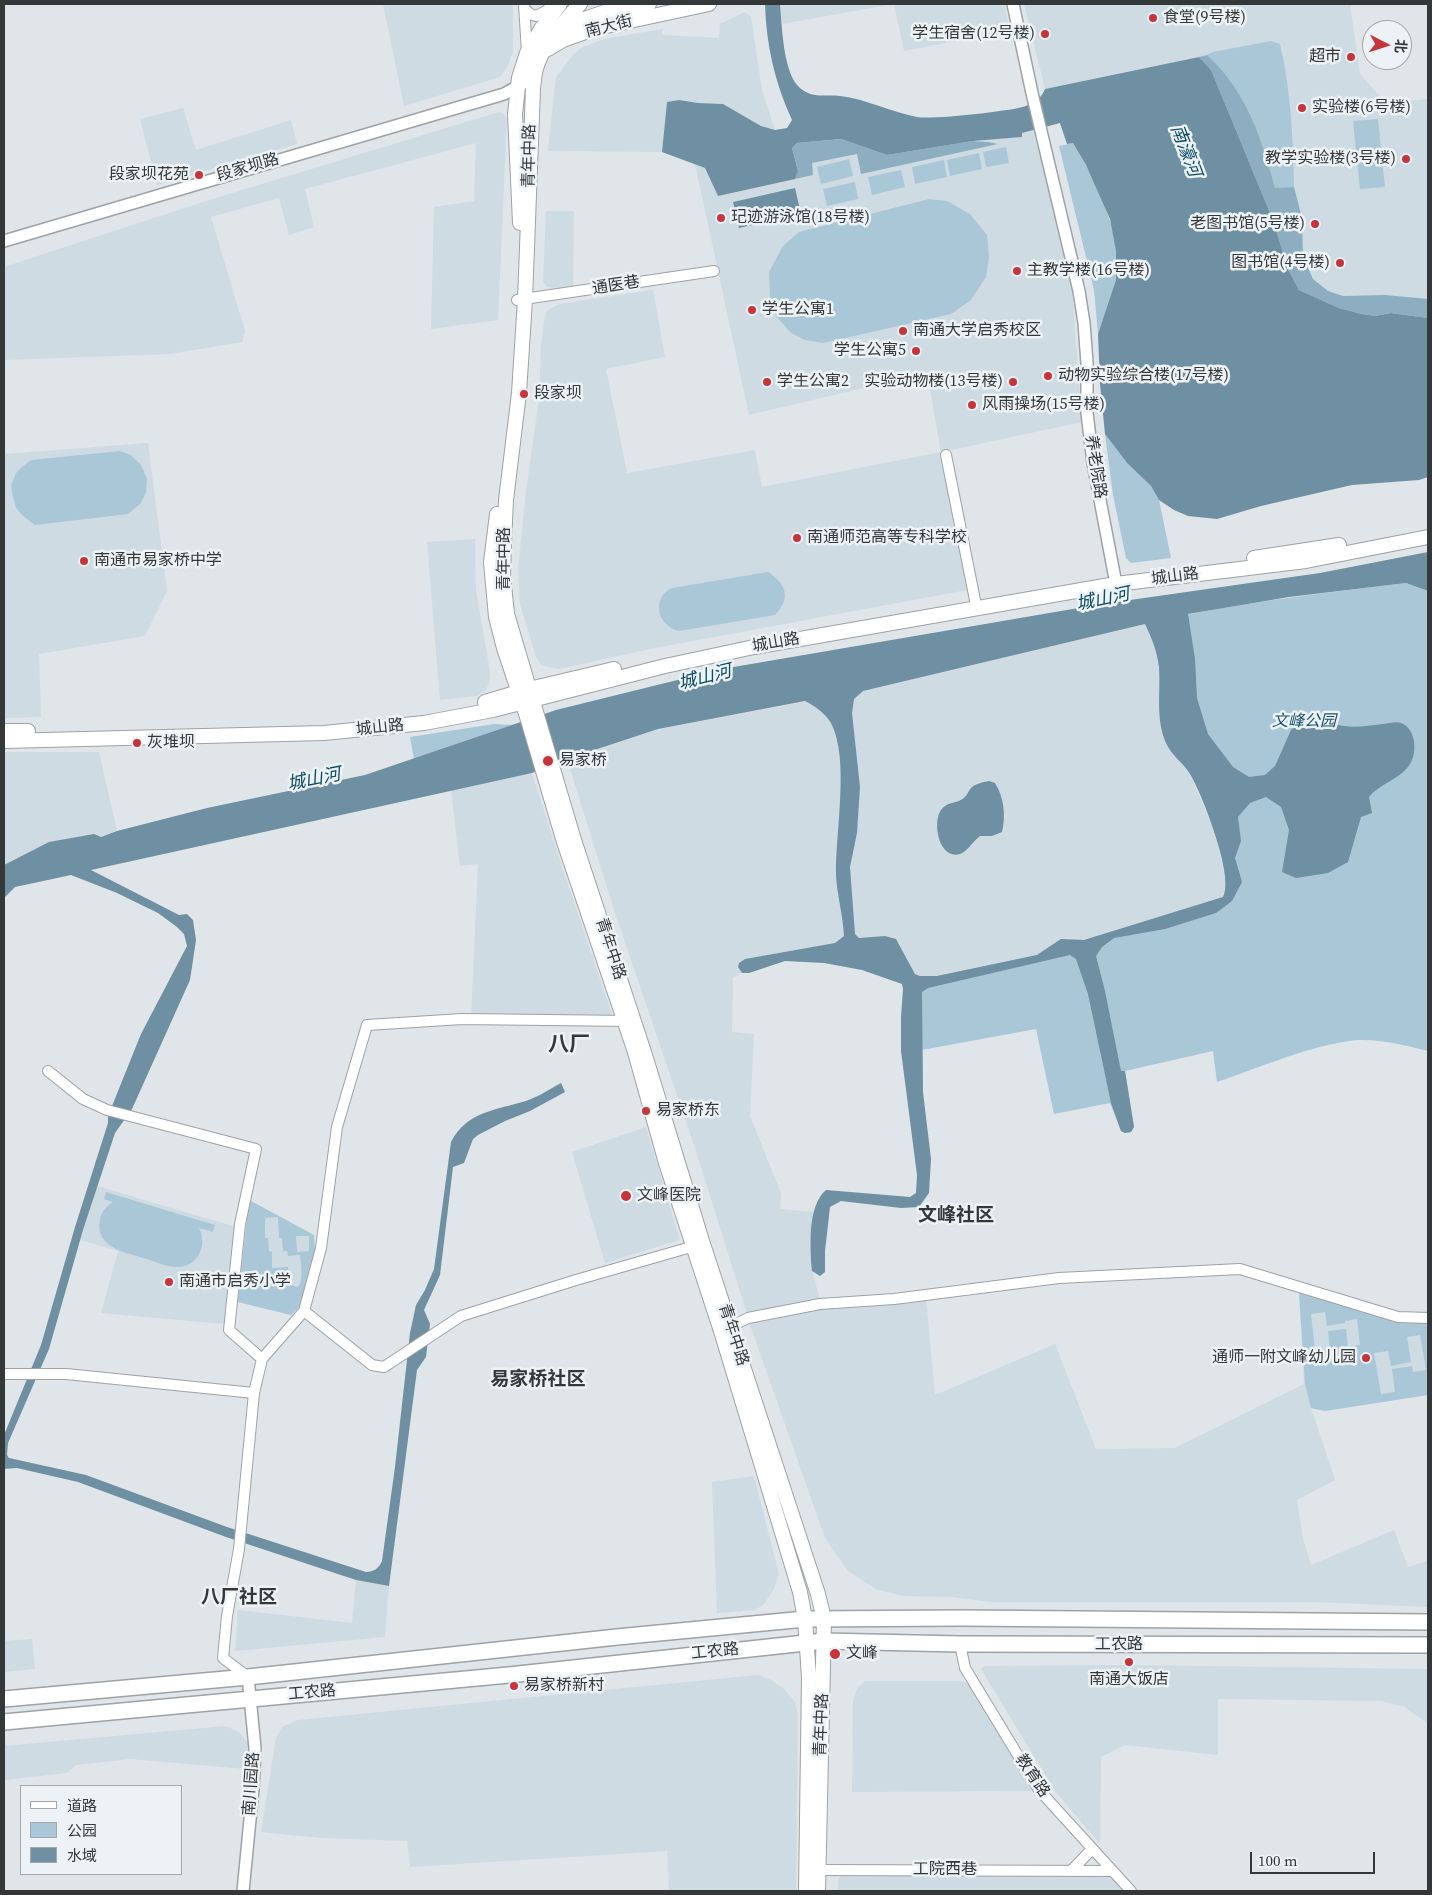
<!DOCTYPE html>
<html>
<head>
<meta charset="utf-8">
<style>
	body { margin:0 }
	#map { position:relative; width:1432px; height:1895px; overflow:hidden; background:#dfe5e8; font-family:"Source Serif 4","Noto Sans SC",serif }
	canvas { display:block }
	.frame { position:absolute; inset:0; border:5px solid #353839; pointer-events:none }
	.legend { position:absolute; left:20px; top:1785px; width:162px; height:90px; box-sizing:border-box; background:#ecf2f5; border:1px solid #a3a8aa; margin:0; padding:6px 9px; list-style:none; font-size:15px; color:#353839 }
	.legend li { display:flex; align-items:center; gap:10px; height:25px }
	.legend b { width:25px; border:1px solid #a3a8aa }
	.north { position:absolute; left:1362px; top:20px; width:50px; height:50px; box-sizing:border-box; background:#ecf2f5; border:1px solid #a3a8aa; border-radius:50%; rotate:95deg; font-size:14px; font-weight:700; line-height:20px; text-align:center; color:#353839 }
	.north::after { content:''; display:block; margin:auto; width:18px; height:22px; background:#c5353b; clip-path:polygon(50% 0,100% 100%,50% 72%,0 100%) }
	.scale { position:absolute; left:1250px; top:1852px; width:125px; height:22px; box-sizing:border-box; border:2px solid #353839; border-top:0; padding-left:6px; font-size:15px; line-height:18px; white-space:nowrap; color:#353839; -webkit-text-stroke:4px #ecf2f5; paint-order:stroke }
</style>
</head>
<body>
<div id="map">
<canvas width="1432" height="1895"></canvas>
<div class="frame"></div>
<ul class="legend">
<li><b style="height:6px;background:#fff"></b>道路</li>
<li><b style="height:14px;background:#aac7d8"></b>公园</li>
<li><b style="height:14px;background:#6f8fa2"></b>水域</li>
</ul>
<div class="north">北</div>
<div class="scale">100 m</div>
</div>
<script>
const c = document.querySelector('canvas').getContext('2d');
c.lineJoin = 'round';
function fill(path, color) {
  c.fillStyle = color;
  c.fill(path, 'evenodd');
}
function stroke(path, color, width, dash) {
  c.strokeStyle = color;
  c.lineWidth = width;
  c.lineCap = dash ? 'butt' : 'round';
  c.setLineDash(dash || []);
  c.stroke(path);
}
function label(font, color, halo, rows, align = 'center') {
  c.font = font + ' "Source Serif 4","Noto Sans SC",serif';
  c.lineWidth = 5;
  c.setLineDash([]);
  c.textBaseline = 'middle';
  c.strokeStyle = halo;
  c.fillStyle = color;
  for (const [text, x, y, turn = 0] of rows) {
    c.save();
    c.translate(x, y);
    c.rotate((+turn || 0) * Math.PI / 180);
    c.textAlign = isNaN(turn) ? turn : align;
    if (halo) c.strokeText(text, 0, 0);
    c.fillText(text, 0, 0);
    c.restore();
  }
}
fill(new Path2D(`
	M383 4H513V52L507 67 500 77 404 106Z
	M780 4H1004L1010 31 904 51 894 4 782 24Z
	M1024 4H1350L1360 74 1386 103 1428 99V318L1391 313 1317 299 1199 57 1045 89Z
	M745 12 751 17 762 90 775 130 761 126 723 104 698 103 678 100 667 102 662 152 548 151 556 77 572 56 581 48 604 39 662 29V35L719 38 720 24Z
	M183 108 196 150 291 120 297 144 157 185 140 119Z
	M499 112 503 114 507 118 498 320 431 329 434 207 474 201 476 143 305 189 314 227 289 235 279 198 211 217 245 331 242 342 169 354 4 360V267L206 201Z
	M1034 130 1072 289 1082 422 942 452 967 590 655 648 559 669 541 665 536 657 520 604 518 569 526 492 539 399 541 345 545 316 548 310 559 304 653 290 665 357 606 369 627 473 755 450 762 487 941 452 927 373 749 415 695 164 705 168 718 196 792 148 887 155 973 141 1022 137V133Z
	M546 211H574L573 286 553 288 547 287 543 282Z
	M148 443 167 591 145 636 39 654 41 717 4 718V454Z
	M475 539 476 590 490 672V681L486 690 477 696 440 700 427 542Z
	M1145 624 1155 647 1159 668 1161 729 1170 750 1190 773 1217 838 1225 880 1226 893 1223 897 1084 940 1067 938 1037 955 937 976H920L915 974 896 939 885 936 867 938 844 936 835 943 745 959 739 962 740 971 742 973 733 978 732 1032 754 1034 750 1116 781 1193 780 1209 815 1212 809 1241 812 1271 820 1300 747 1314 695 1148 616 916 567 759 658 729 863 691Z
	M4 752H99L117 831 100 837 49 842 4 865Z
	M532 773 563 870 613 1017 471 1018 478 864 460 866 451 790Z
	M646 1127 680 1240 605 1263 572 1152Z
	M97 1186 236 1227 224 1324 101 1313 118 1251 80 1240Z
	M249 1200 314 1235 315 1251 291 1315 238 1302Z
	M1299 1293 1407 1323 1426 1322 1428 1333V1395L1325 1411 1311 1408 1335 1480 1297 1500 1303 1539 1311 1565 1394 1530 1408 1567 1428 1561V1607L1318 1602H992L951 1597 902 1596 876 1589 848 1571 825 1538 749 1322 823 1308 926 1298 935 1395 1055 1344 1096 1449 1175 1448 1304 1384Z
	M754 1476 779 1574 774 1589 764 1604 755 1610 717 1613 712 1482Z
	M356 1580 389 1586 385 1637 235 1651 238 1610 352 1623Z
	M32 1639 35 1669 4 1672V1641Z
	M1126 1665 1428 1669V1724L1405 1707 1381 1701 1218 1699V1755L1125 1745 1101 1757 1100 1844 1055 1791 981 1669 984 1666Z
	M758 1675 771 1680 784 1689 795 1702 798 1715 796 1891H669L667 1851 410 1867 407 1841 322 1838 261 1832 276 1738 282 1727 298 1720Z
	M865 1681H962L972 1686 1033 1791 852 1792 853 1701 857 1689Z
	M226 1726 239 1732 248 1743 246 1769 130 1759 76 1765 67 1773 4 1780V1746Z
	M842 1873 1101 1875 1114 1878 1124 1891H838V1879Z`), '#cedbe3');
fill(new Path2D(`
	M1271 41 1280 44C1291 90 1293 140 1294 187L1275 189C1262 139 1246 90 1207 55L1213 52Z
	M1378 119 1385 187 1360 189 1353 121Z
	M1073 143C1097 183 1122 231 1116 279 1114 296 1103 318 1098 334L1094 290 1059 146Z
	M1006 147 1009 163 986 167 983 152Z
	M979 153 982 169 950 176 947 160Z
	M849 159 853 176 821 184 817 167Z
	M944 160 947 177 915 184 912 167Z
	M901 170 905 187 872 195 868 177Z
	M855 182 858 199 827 206 823 189Z
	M929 199 947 201 970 214 987 235 989 258 986 277 971 300 951 314 823 343 805 340 791 333 776 316 770 297 769 272 783 246 799 232Z
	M1105 434 1127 463 1151 486 1159 500 1171 558 1131 563 1126 558 1113 495Z
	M120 451 131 455 141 465 147 479 146 492 141 503 128 514 35 525 23 516 16 508 13 496 11 486 16 473 22 467 31 460Z
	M768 572C787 584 791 599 775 615L679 631C657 626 651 598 672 588Z
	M1406 583 1428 591V1051C1405 1045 1381 1039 1357 1040 1313 1044 1259 1068 1217 1082L1213 1051 1125 1071 1134 1127 1131 1132 1125 1133 1121 1131 1110 1103 1054 1114 1036 1029 922 1050V991L920 976H937L1037 955 1061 939 1084 940 1223 897C1236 877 1202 796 1191 775 1185 765 1175 758 1169 748 1155 723 1162 695 1159 667 1157 651 1151 638 1145 624 1231 603 1319 594 1406 583Z
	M494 724 512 725 414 759 410 737Z
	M106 1192 215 1225 213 1232 199 1228C208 1245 198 1267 177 1267 167 1267 156 1262 147 1259 127 1253 94 1248 100 1220 101 1212 107 1206 113 1202L104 1199Z
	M249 1200 314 1235 315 1251 301 1305 291 1315 238 1302ZM278 1217 279 1238H282L283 1251H287L288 1256 300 1255C301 1262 306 1300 289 1282L288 1267 272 1268V1252L269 1251 268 1238H265V1218ZM296 1236H309V1251L297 1252Z
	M1299 1293 1407 1323 1426 1322 1428 1333V1395L1325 1411 1311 1408 1305 1384ZM1325 1312 1327 1326 1345 1323V1321L1357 1319 1360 1345 1348 1347 1346 1329 1328 1331 1330 1349 1315 1351 1311 1314ZM1420 1335 1426 1370 1413 1372 1412 1366 1392 1369 1395 1392 1381 1394 1374 1353 1388 1351 1391 1366 1411 1362 1407 1337Z`), '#aac7d8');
fill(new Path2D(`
	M1207 55C1246 90 1262 139 1275 188L1294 187 1302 218 1303 257 1313 279 1328 291 1343 296 1385 295 1428 299V318L1391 313 1375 316 1362 314 1339 308 1299 290 1288 269 1273 220 1211 70 1199 57Z
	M841 139 887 155 973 141 988 142 998 144 861 174 857 154 812 163 813 175 795 179 798 170 792 148 797 143Z`), '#8daec1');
fill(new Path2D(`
	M765 4H780C782 26 783 68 797 85 811 100 824 94 840 96 866 99 891 112 917 117 930 120 1013 111 1026 106 1036 102 1041 98 1045 89L1199 57 1211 70 1273 220 1288 269 1299 290 1339 308 1362 314 1375 316 1391 313 1428 318V477L1419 480 1352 485 1261 506 1217 519 1188 516 1174 510 1159 500 1151 486 1127 463 1105 434 1100 384 1098 334 1116 280V251L1110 219 1086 165 1073 143 1067 144 1060 123 1022 133V137L973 141 887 155 841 139 797 143 792 148 798 171 795 179 718 196 705 168 662 152 667 102 679 100 698 103 723 104 761 126 775 130 787 128 792 120C775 84 766 44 765 4Z
	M795 188 801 214 739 228 733 202Z
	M1428 552V591L1406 583 1289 597 1188 614 1195 659 1197 698 1208 734 1233 767 1249 777 1265 775 1275 766 1291 730 1307 719 1319 714C1324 717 1330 722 1335 724 1349 729 1367 726 1382 724 1387 724 1396 721 1401 723 1417 729 1418 755 1408 767 1398 780 1379 784 1369 797L1372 813 1361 817 1348 862 1328 873 1296 878 1282 872 1289 830 1281 807 1266 797 1250 803 1238 817 1241 841 1235 858 1242 882 1232 901 1216 913 1165 929 1114 938 1102 947 1096 956 1105 991 1121 1071H1125L1134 1127 1131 1132 1125 1133 1121 1131 1111 1103 1088 994 1076 959 1070 955 928 988 922 992 923 1092 931 1159 929 1193 919 1207 901 1208 841 1201 830 1207 825 1251V1272L820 1276 812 1271C810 1249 807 1206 826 1190L910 1197 916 1193 917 1175 901 1051V1017L903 989 902 984 862 970 824 963 785 961 749 973H742L738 967 739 963 745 959 835 943 844 936C843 915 837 895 836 875 835 834 850 759 831 723 826 714 815 706 805 701L658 729 567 759 532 773 91 870 179 915 187 914 193 920 196 940 190 980 132 1109 115 1133 83 1230 49 1349 8 1443 7 1455 9 1458 86 1475 227 1527 366 1572C374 1572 379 1568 382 1561L395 1467 410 1333 416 1305 425 1290 434 1269 451 1142C467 1111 497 1110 526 1101 538 1097 550 1089 561 1083L565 1092 530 1111 505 1121 478 1135 473 1139 464 1163 453 1167 440 1275 424 1310 430 1324 426 1357 417 1370 389 1586 356 1580 226 1537 78 1482 17 1468 4 1469V1435L41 1345 75 1227 108 1123V1116L141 1034 187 946 184 934 177 927 158 913 117 893 71 875 15 887 4 898V865L49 842 94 834 101 837 117 831 207 808 365 775 556 710 722 669 1102 604 1320 573ZM1145 624C1152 638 1157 651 1159 667 1161 695 1154 725 1170 750 1176 759 1185 765 1190 774 1202 793 1235 878 1223 897L1084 940 1061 939 1037 955 937 976H920L915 974 896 939 885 936 859 938 855 934 850 867 857 833 860 787 852 713 854 699 863 691Z
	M989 781 995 783C1004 797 1006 816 1002 832L992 836H980C973 841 967 852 960 854 939 860 932 823 941 810 947 801 957 804 964 798 967 795 968 792 971 788 975 784 983 782 989 781Z`), '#6f8fa2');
const minor = new Path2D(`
	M524 4 527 53
	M524 8 530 14 536 16 546 11 553 4
	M517 300 714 271
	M946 455 975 600
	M48 1071 83 1099 107 1110 256 1149 240 1224 229 1330 262 1359
	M304 1311 372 1365 384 1367 461 1316 576 1280 698 1245
	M730 1327 748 1318 820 1304 894 1299 1059 1278 1240 1269 1398 1317 1428 1318
	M4 1374H66L254 1393
	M960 1644 965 1668 1039 1790 1131 1891
	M248 1677 223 1658 227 1616 239 1549 254 1393 262 1359 304 1311 321 1248 337 1127 367 1025 462 1019 631 1021
	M817 1870 1112 1871
	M1072 1870 1092 1849`);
const tertiary = new Path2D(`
	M1013 4 1032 93 1079 291 1084 323 1087 363V413L1093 463 1116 584
	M4 241 504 94 526 82 536 69
	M243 1891 253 1789 255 1748 248 1677`);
const secondary = new Path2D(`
	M580 4C565 20 541 48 536 69 534 75 534 82 533 89L525 300 519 393 506 500 504 543 503 575 507 614 574 840 644 1052 703 1244 818 1594 824 1619 818 1891
	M561 27 608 11 649 4
	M548 49 563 40 597 28 709 4
	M520 223 515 114 519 78 527 53 541 29 560 4
	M497 514 491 562 496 617 504 648 527 717 564 842 635 1052 666 1163 721 1331 800 1592 805 1619 809 1677 806 1891
	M1254 558 1339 545
	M485 702 529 689 614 669
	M4 731H28
	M4 741 324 733 424 723 493 710 665 666 754 647 1116 584 1306 561 1428 537`);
const primary = new Path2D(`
	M4 1699 248 1677 617 1637 805 1619 961 1618 1428 1622
	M4 1722 509 1675 824 1641 960 1644 1428 1645`);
stroke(minor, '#9da2a5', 12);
stroke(tertiary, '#9da2a5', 14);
stroke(secondary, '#9da2a5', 16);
stroke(primary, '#9da2a5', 18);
stroke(minor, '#fff', 10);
stroke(tertiary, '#fff', 11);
stroke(secondary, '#fff', 14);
stroke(primary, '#fff', 15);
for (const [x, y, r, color] of [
	[1153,18,5,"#c5353b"],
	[1045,34,5,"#c5353b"],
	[1351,57,5,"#c5353b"],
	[1302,108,5,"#c5353b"],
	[1406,159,5,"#c5353b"],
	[199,175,5,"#c5353b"],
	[721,218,5,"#c5353b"],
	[1315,224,5,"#c5353b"],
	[1340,263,5,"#c5353b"],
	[1017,271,5,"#c5353b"],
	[752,310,5,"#c5353b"],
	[903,331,5,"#c5353b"],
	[916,351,5,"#c5353b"],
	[1048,376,5,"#c5353b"],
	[767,382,5,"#c5353b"],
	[1013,382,5,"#c5353b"],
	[524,394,5,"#c5353b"],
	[972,405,5,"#c5353b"],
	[797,538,5,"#c5353b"],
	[84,561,5,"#c5353b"],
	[137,743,5,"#c5353b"],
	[548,761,6,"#c5353b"],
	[646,1111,5,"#c5353b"],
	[626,1196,6,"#c5353b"],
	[169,1282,5,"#c5353b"],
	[1366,1358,5,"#c5353b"],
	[835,1654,6,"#c5353b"],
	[1129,1662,5,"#c5353b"],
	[514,1686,5,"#c5353b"]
]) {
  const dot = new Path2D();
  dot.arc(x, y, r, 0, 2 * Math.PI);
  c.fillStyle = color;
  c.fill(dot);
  stroke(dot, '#ecf2f5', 2);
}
label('16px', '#353839', '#ecf2f5', [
	["食堂(9号楼)",1163,18],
	["学生宿舍(12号楼)",1035,34,"right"],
	["超市",1341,57,"right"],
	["实验楼(6号楼)",1312,108],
	["教学实验楼(3号楼)",1396,159,"right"],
	["段家坝花苑",189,175,"right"],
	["玘迹游泳馆(18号楼)",731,218],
	["老图书馆(5号楼)",1305,224,"right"],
	["图书馆(4号楼)",1330,263,"right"],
	["主教学楼(16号楼)",1027,271],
	["学生公寓1",762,310],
	["南通大学启秀校区",913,331],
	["学生公寓5",906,351,"right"],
	["动物实验综合楼(17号楼)",1058,376],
	["学生公寓2",777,382],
	["实验动物楼(13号楼)",1003,382,"right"],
	["段家坝",534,394],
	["风雨操场(15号楼)",982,405],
	["南通师范高等专科学校",807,538],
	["南通市易家桥中学",94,561],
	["灰堆坝",147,743],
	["易家桥",559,761],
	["易家桥东",656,1111],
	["文峰医院",637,1196],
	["南通市启秀小学",179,1282],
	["通师一附文峰幼儿园",1356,1358,"right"],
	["文峰",846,1654],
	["南通大饭店",1129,1680,"center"],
	["易家桥新村",524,1686]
], 'left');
label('16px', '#353839', '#ecf2f5', [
	["南大街",609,27,-14],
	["青年中路",530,156,-89],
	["段家坝路",248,168,-16],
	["通医巷",616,286,-9],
	["养老院路",1095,467,81],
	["青年中路",505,559,-90],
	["城山路",1175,577,-7],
	["城山路",776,643,-10],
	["城山路",380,728,-6],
	["青年中路",610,949,72],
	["青年中路",733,1335,72],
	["工农路",1119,1645],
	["工农路",715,1652,-6],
	["工农路",312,1693,-5],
	["青年中路",822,1725,-88],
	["教育路",1032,1776,56],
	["南川园路",252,1784,-86],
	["工院西巷",945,1870]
]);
label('italic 16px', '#17536f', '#ecf2f5', [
	["文峰公园",1304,722]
]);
label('italic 18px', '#0c4b67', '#ecf2f5', [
	["南濠河",1185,151,69],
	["城山河",1103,600,-12],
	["城山河",705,678,-14],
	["城山河",314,780,-11]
]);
label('bold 19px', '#353839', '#ecf2f5', [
	["文峰社区",956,1216],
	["易家桥社区",538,1380],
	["八厂社区",239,1598]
]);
label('bold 21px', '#353839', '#ecf2f5', [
	["八厂",569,1046]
]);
</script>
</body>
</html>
